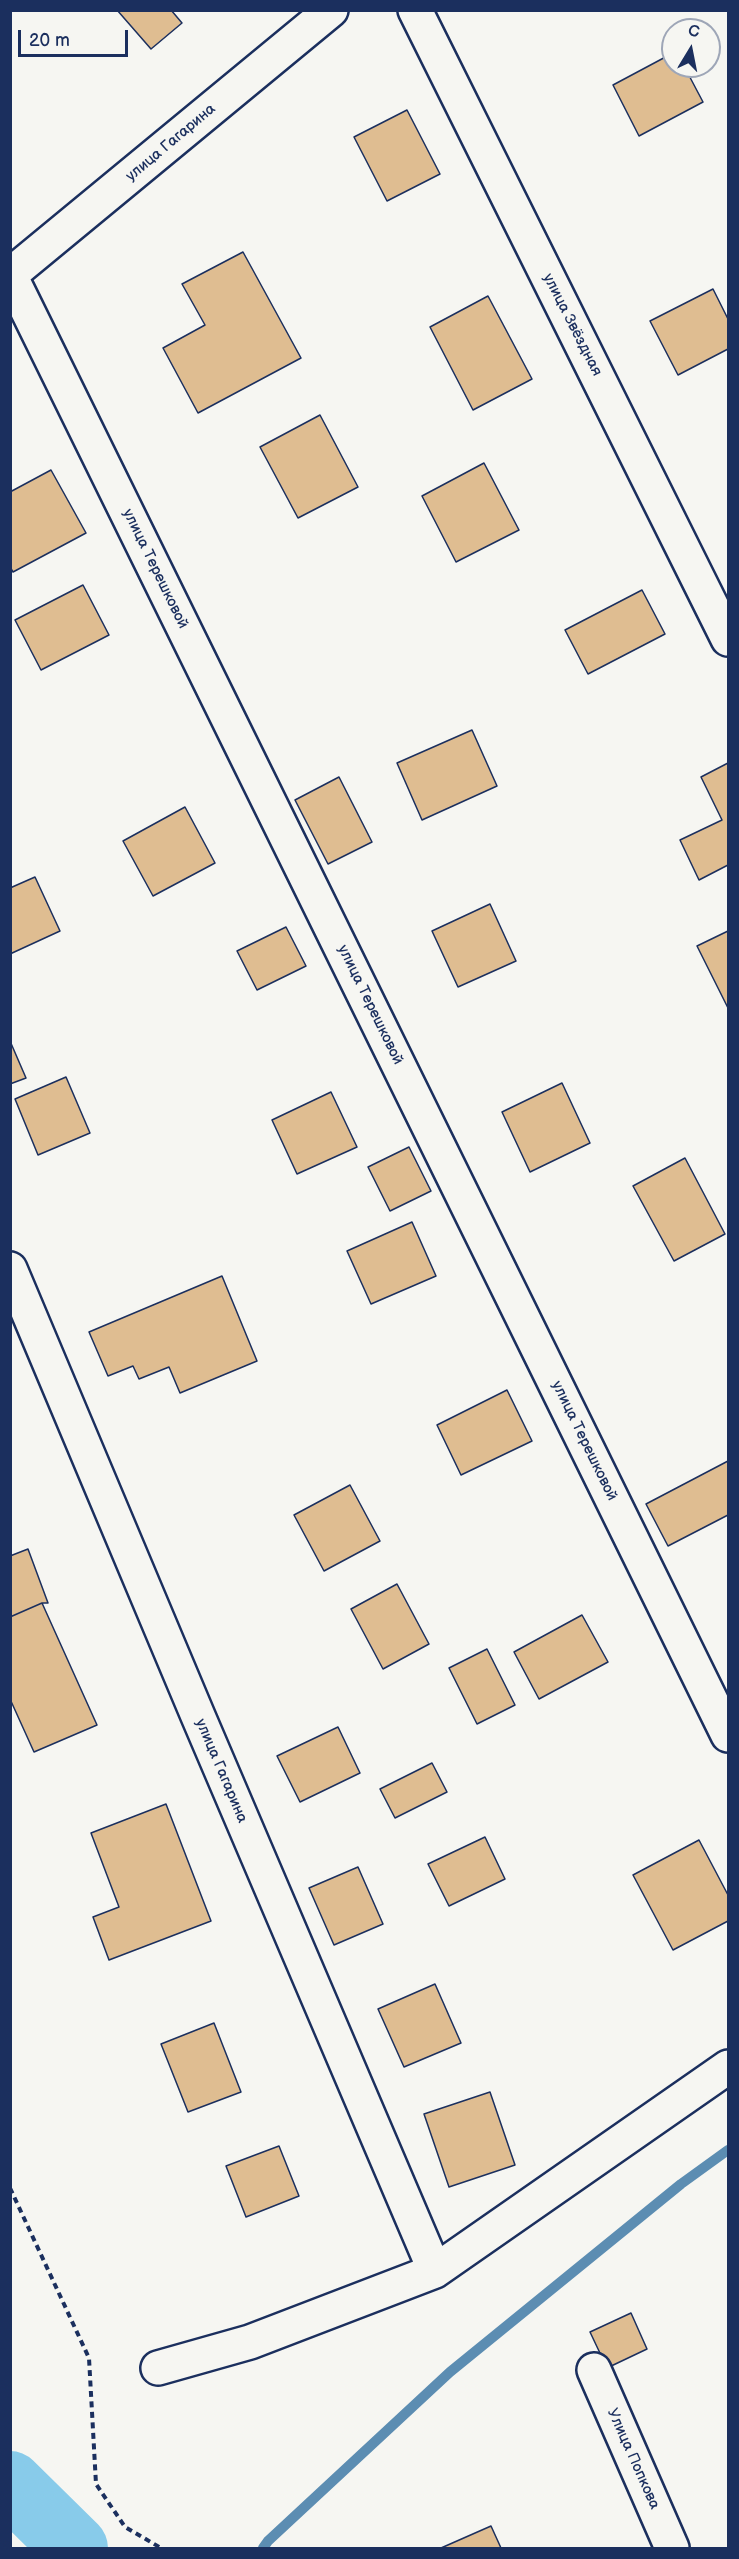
<!DOCTYPE html>
<html>
<head>
<meta charset="utf-8">
<style>
	body { margin:0 }
	#map { position:relative; width:739px; height:2559px; overflow:hidden; background:#f6f6f2; font-family:"Balsamiq Sans",sans-serif }
	canvas { display:block }
	.frame { position:absolute; inset:0; border:12px solid #1b2f5e; pointer-events:none }
	.north { position:absolute; left:661px; top:18px; width:60px; height:60px; box-sizing:border-box; background:#f6f6f2; border:2px solid #9ea6b7; border-radius:50%; rotate:10deg; font-size:16px; font-weight:700; line-height:24px; text-align:center; color:#1b2f5e }
	.north::after { content:''; display:block; margin:auto; width:21px; height:27px; background:#1b2f5e; clip-path:polygon(50% 0,100% 100%,50% 72%,0 100%) }
	.scale { position:absolute; left:18px; top:30px; width:110px; height:27px; box-sizing:border-box; border:3px solid #1b2f5e; border-top:0; padding-left:8px; font-size:18px; line-height:21px; white-space:nowrap; color:#1b2f5e; -webkit-text-stroke:4px #f6f6f2; paint-order:stroke }
</style>
</head>
<body>
<div id="map">
<canvas width="739" height="2559"></canvas>
<div class="frame"></div>
<div class="north">С</div>
<div class="scale">20 m</div>
</div>
<script>
const c = document.querySelector('canvas').getContext('2d');
c.lineJoin = 'round';
function stroke(path, color, width, dash) {
  c.strokeStyle = color;
  c.lineWidth = width;
  c.lineCap = dash ? 'butt' : 'round';
  c.setLineDash(dash || []);
  c.stroke(path);
}
function fill(path, color) {
  c.fillStyle = color;
  c.fill(path, 'evenodd');
}
function label(font, color, halo, rows, align = 'center') {
  c.font = font + ' "Balsamiq Sans",sans-serif';
  c.lineWidth = 6;
  c.setLineDash([]);
  c.textBaseline = 'middle';
  c.strokeStyle = halo;
  c.fillStyle = color;
  for (const [text, x, y, turn = 0] of rows) {
    c.save();
    c.translate(x, y);
    c.rotate((+turn || 0) * Math.PI / 180);
    c.textAlign = isNaN(turn) ? turn : align;
    if (halo) c.strokeText(text, 0, 0);
    c.fillText(text, 0, 0);
    c.restore();
  }
}
stroke(new Path2D(`
	M263 2548 268 2541 450 2372 681 2184 728 2150`), '#5c8db2', 10);
stroke(new Path2D(`
	M10 2484 75 2548`), '#88cbea', 66);
const building = new Path2D(`
	M117 10H171L182 23 151 49Z
	M673 53V66H684L703 102 639 136 613 85Z
	M407 110 440 174 387 201 354 137Z
	M243 252 301 358 198 413 163 348 205 325 182 284Z
	M713 289 728 319V349L678 375 650 321Z
	M488 296 532 379 473 410 430 327Z
	M320 415 358 487 298 518 260 447Z
	M484 463 519 530 456 562 422 496Z
	M51 470 86 533 13 572 10 567V492Z
	M83 585 109 635 41 670 15 620Z
	M642 590 665 634 588 674 565 630Z
	M472 730 497 786 422 820 397 763Z
	M728 763V865L699 880 680 840 722 820 701 777Z
	M339 777 372 842 328 864 295 800Z
	M185 807 215 863 153 896 123 841Z
	M35 877 60 931 10 954V888Z
	M490 904 516 961 458 987 432 931Z
	M286 927 306 966 257 990 237 951Z
	M728 931V1008L697 946Z
	M10 1041 26 1078 10 1084Z
	M66 1077 90 1133 38 1155 15 1099Z
	M562 1083 590 1143 530 1172 502 1112Z
	M331 1092 357 1147 297 1174 272 1120Z
	M409 1147 431 1191 390 1211 368 1167Z
	M685 1158 725 1234 674 1261 633 1186Z
	M412 1222 436 1276 371 1304 347 1251Z
	M222 1276 257 1361 180 1393 169 1367 139 1379 133 1366 108 1376 89 1332Z
	M507 1390 532 1441 461 1475 437 1425Z
	M728 1461V1515L668 1546 646 1504Z
	M350 1485 380 1541 324 1571 294 1515Z
	M28 1549 48 1603H42L10 1617V1556Z
	M397 1584 429 1644 383 1669 351 1609Z
	M42 1603 97 1725 34 1752 10 1699V1617Z
	M582 1615 608 1662 539 1699 514 1652Z
	M487 1649 515 1705 477 1724 449 1668Z
	M338 1727 360 1773 300 1802 277 1756Z
	M432 1763 447 1792 395 1818 380 1789Z
	M166 1804 211 1921 109 1960 93 1917 119 1907 91 1833Z
	M485 1837 505 1879 449 1906 428 1864Z
	M699 1840 728 1895V1921L673 1950 633 1875Z
	M358 1867 383 1924 334 1945 309 1888Z
	M435 1984 461 2043 404 2067 378 2009Z
	M214 2023 241 2092 188 2112 161 2044Z
	M490 2092 515 2165 449 2187 424 2114Z
	M279 2146 299 2196 246 2217 226 2166Z
	M631 2313 647 2349 607 2368 590 2332Z
	M491 2526 501 2548H441Z`);
fill(building, '#dfbd91');
stroke(building, '#1b2f5e', 1.5);
const street = new Path2D(`
	M415 10 728 639
	M10 275 728 1735
	M10 275 331 10
	M10 1269 198 1716 435 2271
	M158 2368 250 2342 435 2271 728 2067
	M594 2370 672 2548`);
stroke(street, '#1b2f5e', 38);
stroke(new Path2D(`
	M10 2188 89 2358 96 2484 125 2527 161 2548`), '#1b2f5e', 4, [6, 4.5]);
stroke(street, '#f6f6f2', 33);
label('15px', '#1b2f5e', '#f6f6f2', [
	["улица Гагарина",171,143,-40],
	["улица Звёздная",572,325,63],
	["улица Терешковой",155,569,64],
	["улица Терешковой",370,1005,64],
	["улица Терешковой",584,1441,64],
	["улица Гагарина",221,1771,67],
	["Улица Попкова",633,2459,66]
]);
</script>
</body>
</html>
